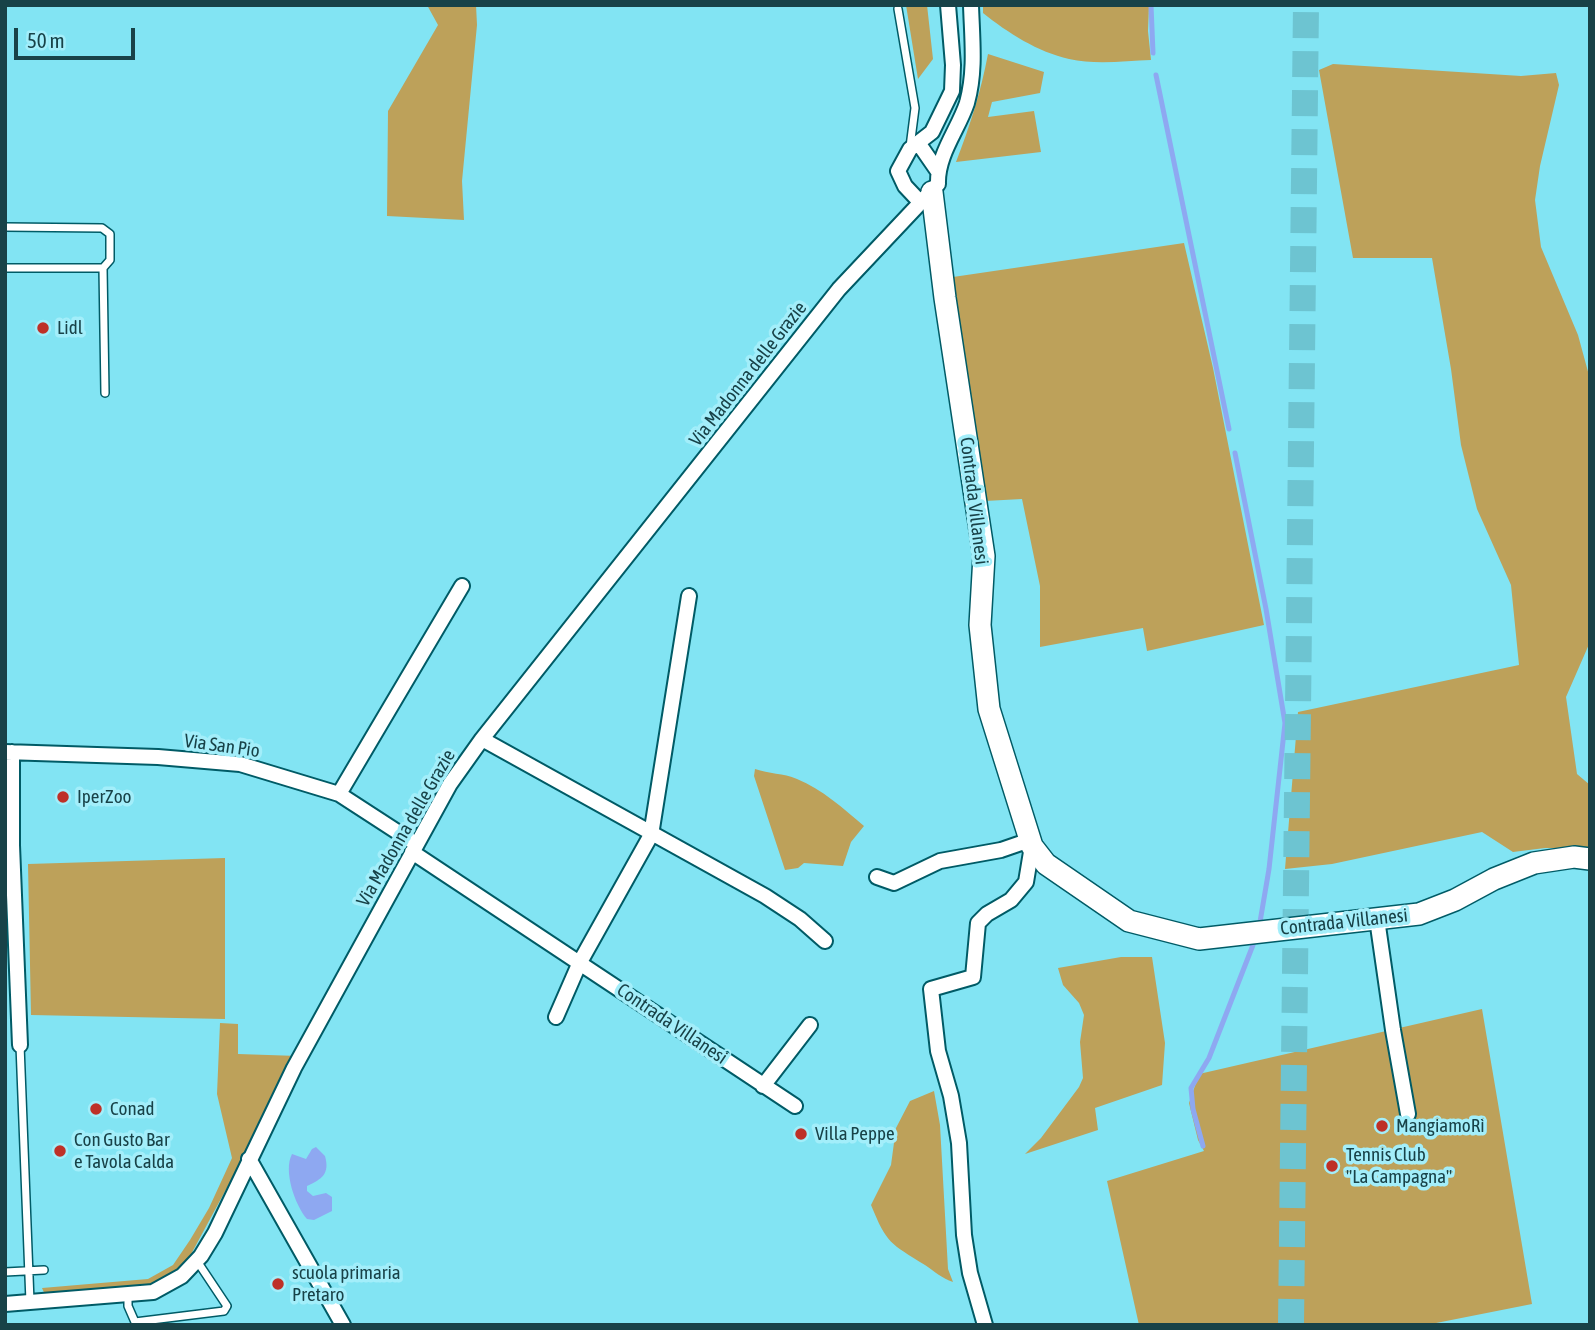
<!DOCTYPE html>
<html>
<head>
<meta charset="utf-8">
<style>
	body { margin:0 }
	#map { position:relative; width:1595px; height:1330px; overflow:hidden; background:#82e4f3; font-family:"Asap Condensed",sans-serif }
	canvas { display:block }
	.frame { position:absolute; inset:0; border:7px solid #184248; pointer-events:none }
	.scale { position:absolute; left:14px; top:28px; width:121px; height:32px; box-sizing:border-box; border:4px solid #184248; border-top:0; padding-left:9px; font-size:21px; line-height:24px; white-space:nowrap; color:#184248; -webkit-text-stroke:5px #a3eefa; paint-order:stroke }
</style>
</head>
<body>
<div id="map">
<canvas width="1595" height="1330"></canvas>
<div class="frame"></div>
<div class="scale">50 m</div>
</div>
<script>
const c = document.querySelector('canvas').getContext('2d');
c.lineJoin = 'round';
function fill(path, color) {
  c.fillStyle = color;
  c.fill(path, 'evenodd');
}
function stroke(path, color, width, dash) {
  c.strokeStyle = color;
  c.lineWidth = width;
  c.lineCap = dash ? 'butt' : 'round';
  c.setLineDash(dash || []);
  c.stroke(path);
}
function label(font, color, halo, rows, align = 'center') {
  c.font = font + ' "Asap Condensed",sans-serif';
  c.lineWidth = 7;
  c.setLineDash([]);
  c.textBaseline = 'middle';
  c.strokeStyle = halo;
  c.fillStyle = color;
  for (const [text, x, y, turn = 0] of rows) {
    c.save();
    c.translate(x, y);
    c.rotate((+turn || 0) * Math.PI / 180);
    c.textAlign = isNaN(turn) ? turn : align;
    if (halo) c.strokeText(text, 0, 0);
    c.fillText(text, 0, 0);
    c.restore();
  }
}
fill(new Path2D(`
	M427 5H476L477 25 462 181 464 220 387 216 388 111 438 25Z
	M906 5H927L933 59 918 79Z
	M983 5H1149L1148 31 1151 60C1125 61 1095 65 1069 59 1038 52 1008 33 983 13Z
	M988 54 1044 72 1040 93 992 102 988 117 1034 111 1041 152 956 162C970 126 981 91 988 54Z
	M1333 64 1521 76 1556 73 1559 85 1540 166 1535 200 1541 247 1578 335 1590 379V642L1566 697 1577 774 1590 785V848H1545L1513 852 1482 832 1332 864 1285 869 1298 712 1519 665 1511 585 1477 509 1461 445 1451 369 1432 258H1353L1319 70Z
	M1184 243 1213 368 1264 625 1147 651 1143 628 1040 647V586L1022 499 985 501 953 277Z
	M755 769C769 774 783 773 797 779 822 789 844 809 864 826L851 842 843 866 804 863 798 868 785 870 754 776Z
	M225 858V1019L31 1015 28 864Z
	M1121 957H1152L1165 1043 1162 1085 1095 1108 1098 1130 1025 1154 1041 1138 1079 1087 1083 1078 1080 1042 1084 1015 1079 1003 1063 985 1058 968Z
	M1482 1009 1532 1304 1426 1325H1139L1107 1181 1204 1151 1198 1140 1189 1103 1199 1074Z
	M220 1023 238 1024V1054L298 1056 189 1258 176 1272 148 1285 46 1297 42 1288 148 1279 173 1265 190 1240 209 1208 232 1158 217 1094Z
	M934 1091 940 1125 948 1269 953 1282C942 1278 935 1272 925 1265 890 1243 887 1244 871 1205L891 1165 896 1128 910 1101Z`), '#bda15a');
fill(new Path2D(`
	M316 1147 325 1156C330 1174 322 1179 307 1186V1191L313 1196 326 1193 332 1197V1211L314 1220 307 1219C295 1205 283 1171 292 1154L306 1159 312 1149Z`), '#8ea8f1');
stroke(new Path2D(`
	M1151 5 1153 53
	M1156 75 1229 429
	M1235 453 1266 609 1285 723 1269 869 1260 922
	M1203 1146 1193 1109 1191 1088 1209 1058 1253 945`), '#8ea8f1', 5);
stroke(new Path2D(`
	M1291 1325 1306 5`), '#6dc4d1', 26, [26, 13]);
const lane = new Path2D(`
	M898 9 915 108 910 147
	M5 227 102 228 110 234V260L103 268H5
	M103 268 105 393
	M20 1045 30 1302
	M5 1272 44 1270
	M128 1295V1306L135 1322 224 1311 227 1306 197 1261`);
const street = new Path2D(`
	M919 144 937 170
	M921 203 905 186 898 171 910 149 932 132 952 91 953 65 948 5
	M482 739 765 896 800 919 825 941
	M5 752 158 757 240 764 339 794 416 844
	M12 752V845L20 1045
	M339 794 462 586
	M412 852 795 1106
	M877 877 894 883 940 861 1001 850 1030 840
	M1377 919 1393 1030 1408 1114
	M556 1017 580 962 651 835 689 596
	M763 1086 810 1025
	M249 1159 343 1325
	M5 1304 153 1292 182 1276 201 1256 215 1233 294 1068 450 784 482 739 839 289 938 184C937 155 958 130 967 103 976 70 972 39 971 5
	M985 1325 970 1273 964 1235 959 1143 951 1096 938 1051 931 989 973 977 978 923 987 914 1011 900 1026 882 1032 846`);
const secondary = new Path2D(`
	M932 192 945 298 984 556 980 625 989 709 1032 846 1046 864 1129 921 1199 939 1419 914 1455 900 1494 879 1534 863 1574 857 1590 859`);
stroke(lane, '#005b66', 10);
stroke(street, '#005b66', 18);
stroke(secondary, '#005b66', 24);
stroke(lane, '#fff', 7);
stroke(street, '#fff', 14);
stroke(secondary, '#fff', 21);
for (const [x, y, r, color] of [
	[43,328,7,"#be3027"],
	[63,797,7,"#be3027"],
	[96,1109,7,"#be3027"],
	[1382,1126,7,"#be3027"],
	[801,1134,7,"#be3027"],
	[60,1151,7,"#be3027"],
	[1332,1166,7,"#be3027"],
	[278,1284,7,"#be3027"]
]) {
  const dot = new Path2D();
  dot.arc(x, y, r, 0, 2 * Math.PI);
  c.fillStyle = color;
  c.fill(dot);
  stroke(dot, '#a3eefa', 2.5);
}
label('19px', '#184248', '#a3eefa', [
	["Lidl",57,328],
	["IperZoo",77,797],
	["Conad",110,1109],
	["MangiamoRì",1396,1126],
	["Villa Peppe",815,1134],
	["Con Gusto Bar",74,1140],
	["e Tavola Calda",74,1162],
	["Tennis Club",1346,1155],
	["\"La Campagna\"",1346,1177],
	["scuola primaria",292,1273],
	["Pretaro",292,1295]
], 'left');
label('19px', '#184248', '#a3eefa', [
	["Via Madonna delle Grazie",748,374,-52],
	["Contrada Villanesi",974,501,83],
	["Via San Pio",222,746,8],
	["Via Madonna delle Grazie",406,828,-60],
	["Contrada Villanesi",1344,922,-6],
	["Contrada Villanesi",672,1024,34]
]);
</script>
</body>
</html>
